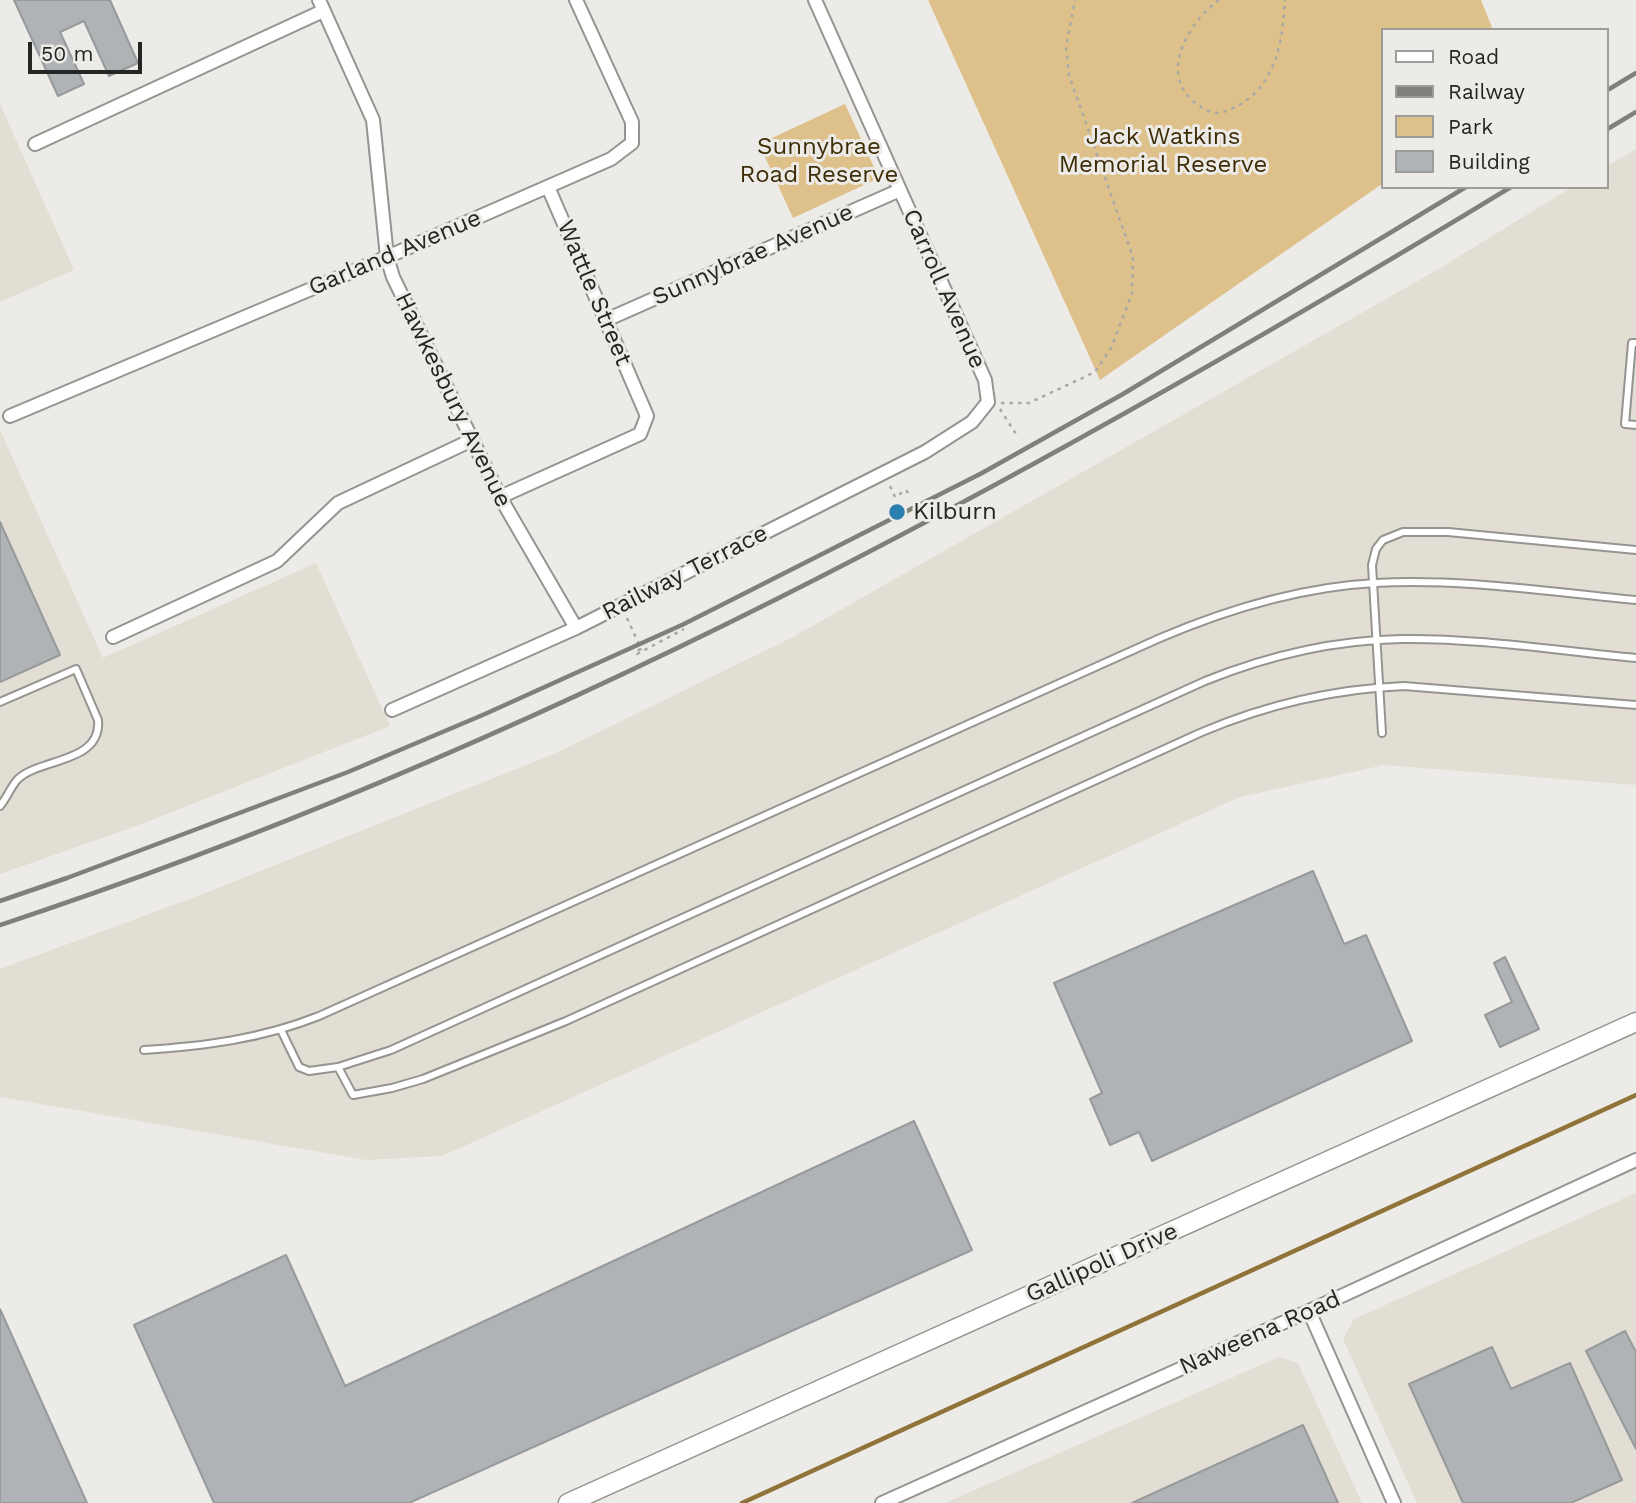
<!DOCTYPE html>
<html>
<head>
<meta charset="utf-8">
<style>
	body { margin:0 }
	#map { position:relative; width:1636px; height:1503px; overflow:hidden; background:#edebe7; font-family:"Work Sans",sans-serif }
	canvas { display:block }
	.legend { position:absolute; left:1381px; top:28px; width:228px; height:161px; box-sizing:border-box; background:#edebe7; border:2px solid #9d9c99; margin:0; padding:9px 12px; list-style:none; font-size:21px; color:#252523 }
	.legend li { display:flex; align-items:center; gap:14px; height:35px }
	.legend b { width:35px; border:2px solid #9d9c99 }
	.scale { position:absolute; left:28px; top:42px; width:114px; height:32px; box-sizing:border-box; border:4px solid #252523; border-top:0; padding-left:9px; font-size:21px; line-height:24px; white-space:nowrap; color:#252523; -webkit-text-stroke:5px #edebe7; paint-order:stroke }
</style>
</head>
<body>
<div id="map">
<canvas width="1636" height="1503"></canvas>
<ul class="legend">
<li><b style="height:9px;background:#fff"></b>Road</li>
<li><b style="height:9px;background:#7f7f7c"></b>Railway</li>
<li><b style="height:19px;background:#dec18a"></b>Park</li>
<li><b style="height:19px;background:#b0b3b6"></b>Building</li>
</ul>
<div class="scale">50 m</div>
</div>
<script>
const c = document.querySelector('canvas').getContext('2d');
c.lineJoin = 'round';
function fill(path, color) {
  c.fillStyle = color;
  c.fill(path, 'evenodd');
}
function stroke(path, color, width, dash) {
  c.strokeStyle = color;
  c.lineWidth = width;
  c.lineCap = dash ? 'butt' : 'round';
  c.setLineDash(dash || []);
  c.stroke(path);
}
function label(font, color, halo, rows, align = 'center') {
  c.font = font + ' "Work Sans",sans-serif';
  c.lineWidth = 6;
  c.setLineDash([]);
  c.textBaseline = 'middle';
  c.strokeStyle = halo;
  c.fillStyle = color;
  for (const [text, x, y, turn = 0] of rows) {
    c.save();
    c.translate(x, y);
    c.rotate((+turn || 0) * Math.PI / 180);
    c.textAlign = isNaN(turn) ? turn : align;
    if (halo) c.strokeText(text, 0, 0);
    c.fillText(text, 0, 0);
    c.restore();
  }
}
fill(new Path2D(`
	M0 104 74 270 0 302Z
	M1636 149V785L1384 765 1240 797 442 1156 366 1160 0 1097V969L195 897 554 754 793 637 1437 270 1572 187H1606V167Z
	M0 430 103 658 316 563 390 726 139 825 0 874Z
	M1636 1193V1503H1417L1343 1339 1354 1319Z
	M1279 1357 1298 1363 1362 1503H945Z`), '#e3ded3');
fill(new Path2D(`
	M928 0H1481L1493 30H1382V184L1100 380Z
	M845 104 879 178 793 218 759 144Z`), '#dec18a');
stroke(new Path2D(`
	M742 1503 1636 1095`), '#907338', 4.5);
const building = new Path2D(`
	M14 0H110L138 63 109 76 84 21 60 32 84 84 58 96Z
	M0 522 60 655 0 682Z
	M1313 871 1344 944 1366 935 1412 1041 1152 1161 1139 1132 1110 1145 1090 1099 1102 1093 1054 983Z
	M1505 957 1539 1029 1500 1047 1485 1015 1512 1002 1494 963Z
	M914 1121 972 1250 409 1503H214L134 1325 286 1255 345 1386Z
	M0 1309 87 1503H0Z
	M1625 1331 1636 1352V1449L1586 1351Z
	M1492 1347 1511 1389 1570 1363 1622 1480 1571 1503H1463L1409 1384Z
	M1303 1425 1338 1503H1132Z`);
fill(building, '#b0b3b6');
stroke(building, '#979a9c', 2);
const lane = new Path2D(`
	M1636 343H1632L1625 424 1636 425
	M0 702 76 669 98 720C102 763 40 758 18 779 11 786 7 798 0 806
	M1382 733 1372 565 1376 549 1383 540 1403 532H1448L1636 550
	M281 1030 299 1067 309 1071 338 1067 353 1095 392 1088 423 1079 566 1021 1202 732C1268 704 1333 689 1404 686L1636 705
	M144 1050C205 1046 261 1039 319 1016L1160 638C1228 609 1301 587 1375 583 1462 578 1550 592 1636 600
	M338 1067 391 1050 1205 681C1267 656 1335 640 1402 639 1480 638 1559 651 1636 658`);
const street = new Path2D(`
	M319 0 373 120 387 257 393 277 500 497 576 628
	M35 144 323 11
	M606 320 900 190
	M10 416 387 257 611 159 632 143V122L576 0
	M500 497 640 434 647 416 548 187
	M113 637 277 561 338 503 472 440
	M392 710 576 628 925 452 972 422 988 402 985 380 815 0
	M1309 1311 1394 1503
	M882 1503 1309 1311 1636 1160`);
const secondary = new Path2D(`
	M568 1503 1636 1022`);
stroke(lane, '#969491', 10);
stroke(street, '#969491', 16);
stroke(secondary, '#969491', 21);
stroke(new Path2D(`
	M1219 0C1191 20 1159 70 1192 100 1199 106 1207 112 1216 113 1225 113 1233 108 1241 104 1277 82 1283 38 1285 0
	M1001 403H1029L1095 372 1111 348 1132 294 1133 257 1069 75 1066 47 1075 0
	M1000 409 1016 434
	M890 486 895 497 906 490 908 493
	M627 618 641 649 636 651 637 654 684 629`), '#aaa8a5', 2.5, [3.5, 5]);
stroke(lane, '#fff', 6);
stroke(street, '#fff', 12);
stroke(secondary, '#fff', 18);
stroke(new Path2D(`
	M1606 91 1636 73
	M1606 130 1636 112
	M0 901 67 878 348 772 485 714 684 624 982 473 1123 394 1466 187
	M0 925C535 749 1032 478 1511 187`), '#7f7f7c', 4.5);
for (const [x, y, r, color] of [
	[897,512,9,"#2b7faf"]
]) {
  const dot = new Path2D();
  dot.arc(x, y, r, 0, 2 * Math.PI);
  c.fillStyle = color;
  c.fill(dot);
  stroke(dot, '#edebe7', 2.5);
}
label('24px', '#3e2d07', '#edebe7', [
	["Jack Watkins",1163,137],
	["Memorial Reserve",1163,165],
	["Sunnybrae",819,147],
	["Road Reserve",819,175]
]);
label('24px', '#252523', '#edebe7', [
	["Garland Avenue",395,253,-23],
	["Sunnybrae Avenue",753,255,-24],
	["Carroll Avenue",944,289,66],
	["Wattle Street",594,293,67],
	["Hawkesbury Avenue",453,400,64],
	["Railway Terrace",685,573,-27],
	["Gallipoli Drive",1102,1263,-24],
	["Naweena Road",1260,1333,-24]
]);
label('24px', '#252523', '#edebe7', [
	["Kilburn",913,512]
], 'left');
</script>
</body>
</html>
